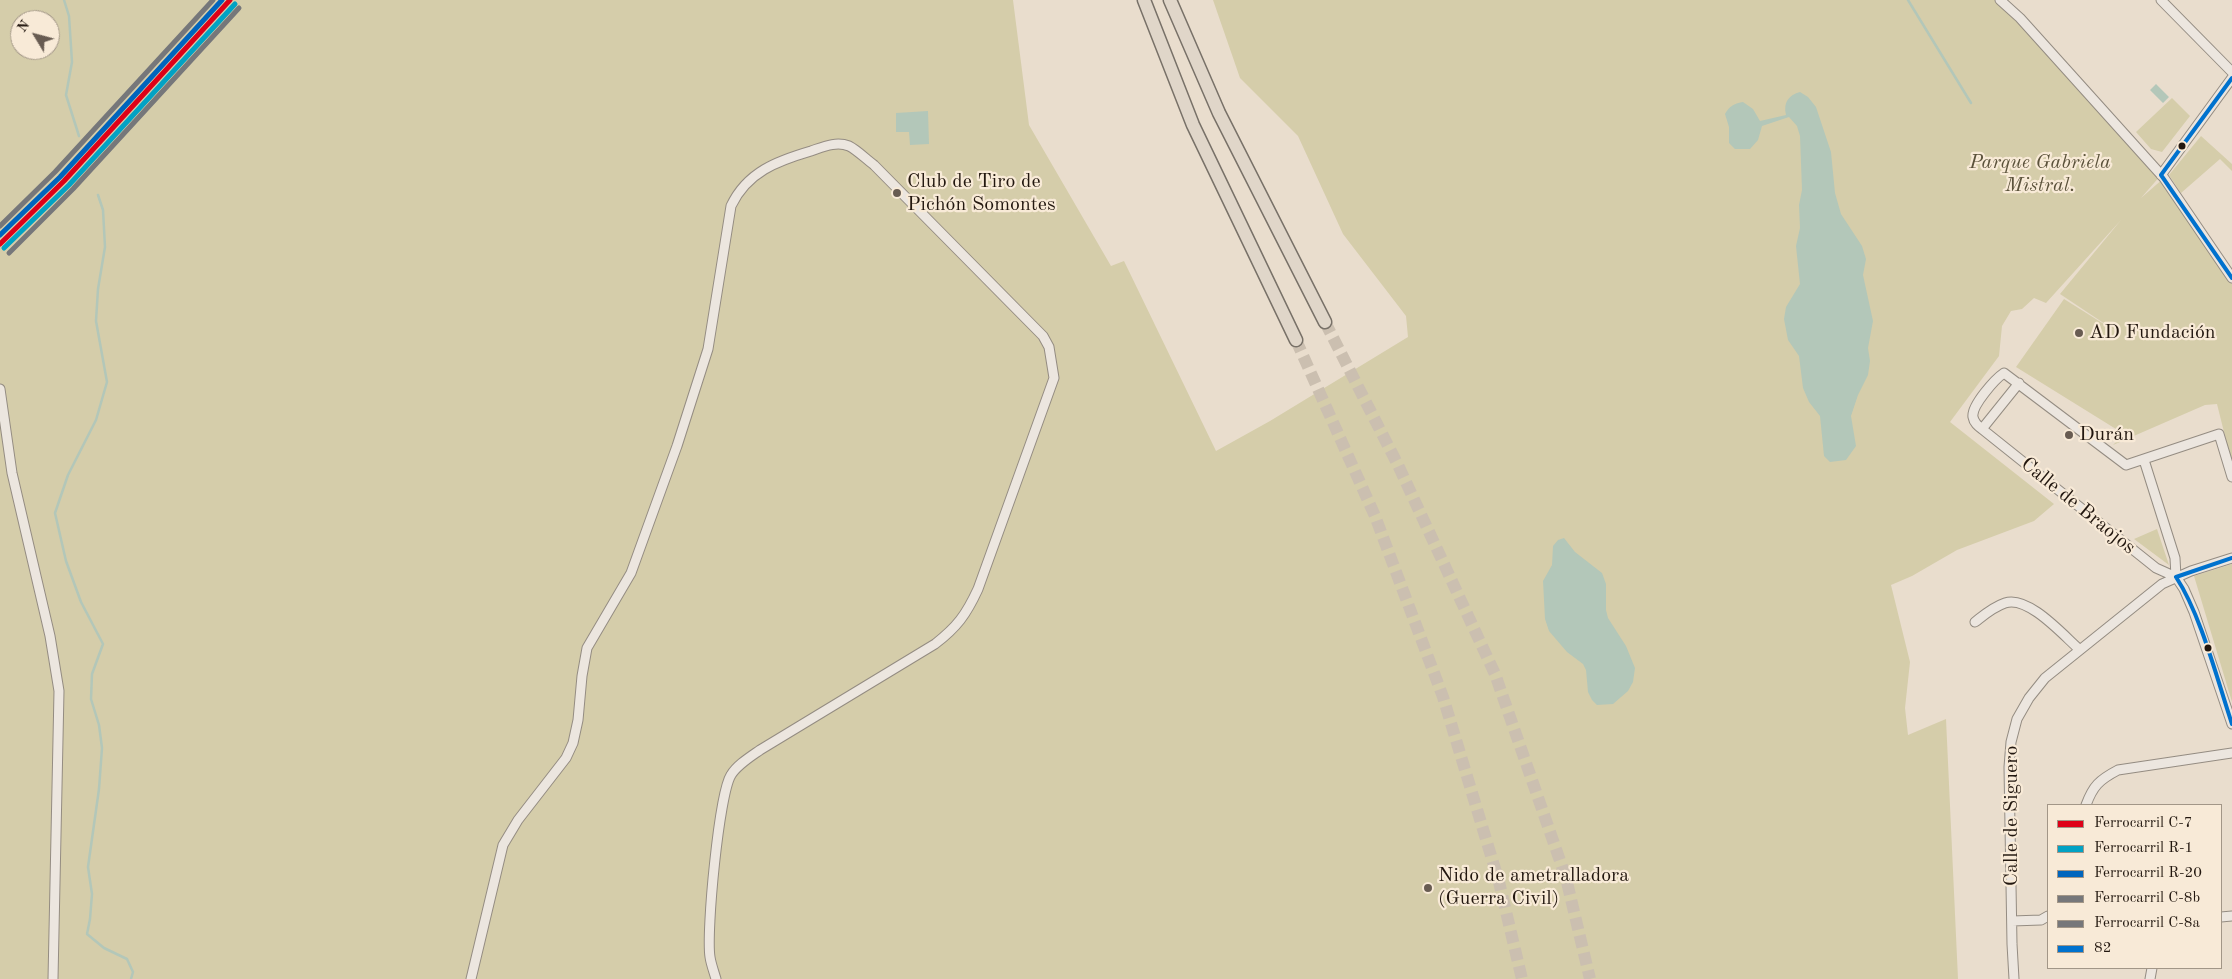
<!DOCTYPE html>
<html>
<head>
<meta charset="utf-8">
<style>
	body { margin:0 }
	#map { position:relative; width:2232px; height:979px; overflow:hidden; background:#e9ddcd; font-family:"Old Standard TT",serif }
	canvas { display:block }
	.legend { position:absolute; left:2047px; top:804px; width:175px; height:165px; box-sizing:border-box; background:#f8ead7; border:1px solid #a29687; margin:0; padding:6px 9px; list-style:none; font-size:15px; color:#22170f }
	.legend li { display:flex; align-items:center; gap:10px; height:25px }
	.legend b { width:25px; border:1px solid #a29687 }
	.north { position:absolute; left:10px; top:10px; width:50px; height:50px; box-sizing:border-box; background:#f8ead7; border:1px solid #a29687; border-radius:50%; rotate:307deg; font-size:14px; font-weight:700; line-height:20px; text-align:center; color:#22170f }
	.north::after { content:''; display:block; margin:auto; width:18px; height:22px; background:#685c52; clip-path:polygon(50% 0,100% 100%,50% 72%,0 100%) }
</style>
</head>
<body>
<div id="map">
<canvas width="2232" height="979"></canvas>
<ul class="legend">
<li><b style="height:6px;background:#de0118"></b>Ferrocarril C-7</li>
<li><b style="height:6px;background:#02a2c4"></b>Ferrocarril R-1</li>
<li><b style="height:6px;background:#0065bd"></b>Ferrocarril R-20</li>
<li><b style="height:6px;background:#76777a"></b>Ferrocarril C-8b</li>
<li><b style="height:6px;background:#76777a"></b>Ferrocarril C-8a</li>
<li><b style="height:6px;background:#0072ce"></b>82</li>
</ul>
<div class="north">N</div>
</div>
<script>
const c = document.querySelector('canvas').getContext('2d');
c.lineJoin = 'round';
function fill(path, color) {
  c.fillStyle = color;
  c.fill(path, 'evenodd');
}
function stroke(path, color, width, dash) {
  c.strokeStyle = color;
  c.lineWidth = width;
  c.lineCap = dash ? 'butt' : 'round';
  c.setLineDash(dash || []);
  c.stroke(path);
}
function label(font, color, halo, rows, align = 'center') {
  c.font = font + ' "Old Standard TT",serif';
  c.lineWidth = 4.5;
  c.setLineDash([]);
  c.textBaseline = 'middle';
  c.strokeStyle = halo;
  c.fillStyle = color;
  for (const [text, x, y, turn = 0] of rows) {
    c.save();
    c.translate(x, y);
    c.rotate((+turn || 0) * Math.PI / 180);
    c.textAlign = isNaN(turn) ? turn : align;
    if (halo) c.strokeText(text, 0, 0);
    c.fillText(text, 0, 0);
    c.restore();
  }
}
fill(new Path2D(`
	M0 0H1013L1029 125 1111 266 1124 261 1216 451 1270 421 1408 337 1406 316 1343 234 1298 136 1240 78 1213 0H1997L2161 175 2141 198 2164 178 2232 278V464L2217 404 2205 405 2113 445 2124 434 2016 367 2064 299 2123 336 2060 294 2121 220 2046 303 2034 298 2022 309 2011 311 2002 326 1999 356 1950 422 2054 504 2034 521 1957 550 1912 576 1891 585 1910 662 1905 708 1908 735 1946 719 1958 979H0ZM20 20H50V50H20Z
	M2172 98 2190 116 2162 152 2151 149 2136 132Z
	M2201 136 2232 164V171L2220 159 2181 193 2169 175Z
	M2157 529 2169 565 2134 539Z
	M2232 564V702L2194 576Z`), '#d5cdaa');
fill(new Path2D(`
	M2156 84 2169 97 2163 103 2150 90Z
	M1800 92 1808 97 1816 107 1831 152 1835 193 1841 214 1862 246 1866 259 1863 275 1873 321 1868 348 1870 361 1868 375 1858 395 1851 416 1856 446 1846 460 1830 462 1824 456 1820 416 1809 402 1803 388 1799 356 1788 340 1784 319 1786 307 1800 284 1796 246 1800 228 1799 205 1802 190 1800 136 1797 126 1789 117 1762 126 1758 140 1750 149H1735L1729 143V127L1725 114C1729 106 1735 103 1743 102L1753 109 1760 121 1786 115C1783 102 1789 95 1800 92Z
	M928 111 929 144 910 145 909 132H896V113Z
	M1564 538 1575 552 1602 573 1606 584V610L1608 618 1626 646 1635 668 1633 682 1628 691 1613 704 1597 705 1592 700 1588 692 1586 670 1583 664 1567 652 1549 631 1545 619 1543 581 1552 565 1553 546 1558 540Z`), '#b3c7b9');
stroke(new Path2D(`
	M64 0 69 16 72 62 66 95 79 136
	M1908 0 1971 103
	M98 195 103 210 105 247 98 289 96 321 107 382 96 420 68 475 55 513 66 561 81 602 103 644 92 674 91 699 99 725 102 748 99 789 88 867 92 894 90 919 87 934 104 948 127 959 133 972 131 979`), '#b3c7b9', 2.5);
stroke(new Path2D(`
	M1325 322 1398 465 1495 674 1566 878 1590 979
	M1296 340 1375 516 1443 697 1499 882 1522 979`), '#cbbfb0', 12, [12, 6]);
const minor = new Path2D(`
	M2000 0 2020 18 2164 178 2232 278
	M2161 0 2232 72
	M2161 175 2232 78
	M0 389 12 473 50 636 59 691 53 979
	M1982 429 2019 383
	M2144 460 2175 558 2176 577 2184 589 2194 612 2232 724
	M2176 577 2156 568 1982 429C1978 426 1974 423 1973 417 1971 406 1995 379 2004 373L2126 465 2219 434 2232 477
	M1975 622C1984 615 1993 607 2005 603 2028 595 2063 635 2079 649
	M2086 805C2093 786 2099 780 2118 770L2232 753
	M2221 917 2232 916
	M2012 921 2041 920 2048 916
	M471 979 503 845 518 820 566 758 573 743 578 720 582 676 587 648 631 573 677 446 708 349 731 206C747 172 777 161 811 151 823 147 836 141 849 146 857 150 866 159 874 165L1043 336 1049 347 1054 378 978 589C966 615 957 627 935 644L760 750C750 757 737 765 731 775 719 794 706 932 710 957 711 964 714 972 716 979
	M2014 979 2012 944 2009 767 2011 742 2017 719 2029 698 2045 678 2162 584 2191 571 2232 558
	M2150 979 2152 968`);
const highway = new Path2D(`
	M1144 0 1193 125 1296 340
	M1170 0 1219 113 1325 322`);
stroke(minor, '#948c82', 11);
stroke(highway, '#787168', 15);
stroke(minor, '#ece6df', 9);
stroke(highway, '#e0d6c9', 12);
stroke(new Path2D(`
	M2161 175 2232 278
	M2161 175 2232 78
	M2176 577C2201 615 2217 679 2232 724
	M2176 577 2232 558`), '#0072ce', 4);
stroke(new Path2D(`
	M0 244 64 181 230 0`), '#de0118', 5);
stroke(new Path2D(`
	M4 248 69 185 235 4`), '#02a2c4', 5);
stroke(new Path2D(`
	M0 235 60 177 222 0`), '#0065bd', 5);
stroke(new Path2D(`
	M9 253 73 189 239 8`), '#76777a', 5);
stroke(new Path2D(`
	M0 226 55 172 213 0`), '#76777a', 5);
for (const [x, y, r, color] of [
	[2182,146,4.5,"#22170f"],
	[897,193,5,"#685c52"],
	[2079,333,5,"#685c52"],
	[2069,435,5,"#685c52"],
	[2208,648,4.5,"#22170f"],
	[1428,888,5,"#685c52"]
]) {
  const dot = new Path2D();
  dot.arc(x, y, r, 0, 2 * Math.PI);
  c.fillStyle = color;
  c.fill(dot);
  stroke(dot, '#f8ead7', 2);
}
label('italic 20px', '#5b523b', '#f8ead7', [
	["Parque Gabriela",2040,163],
	["Mistral.",2040,186]
]);
label('20px', '#22170f', '#f8ead7', [
	["Club de Tiro de",907,182],
	["Pichón Somontes",907,205],
	["AD Fundación",2089,333],
	["Durán",2079,435],
	["Nido de ametralladora",1438,876],
	["(Guerra Civil)",1438,899]
], 'left');
label('20px', '#22170f', '#f8ead7', [
	["Calle de Braojos",2078,506,39],
	["Calle de Siguero",2012,816,-90]
]);
</script>
</body>
</html>
